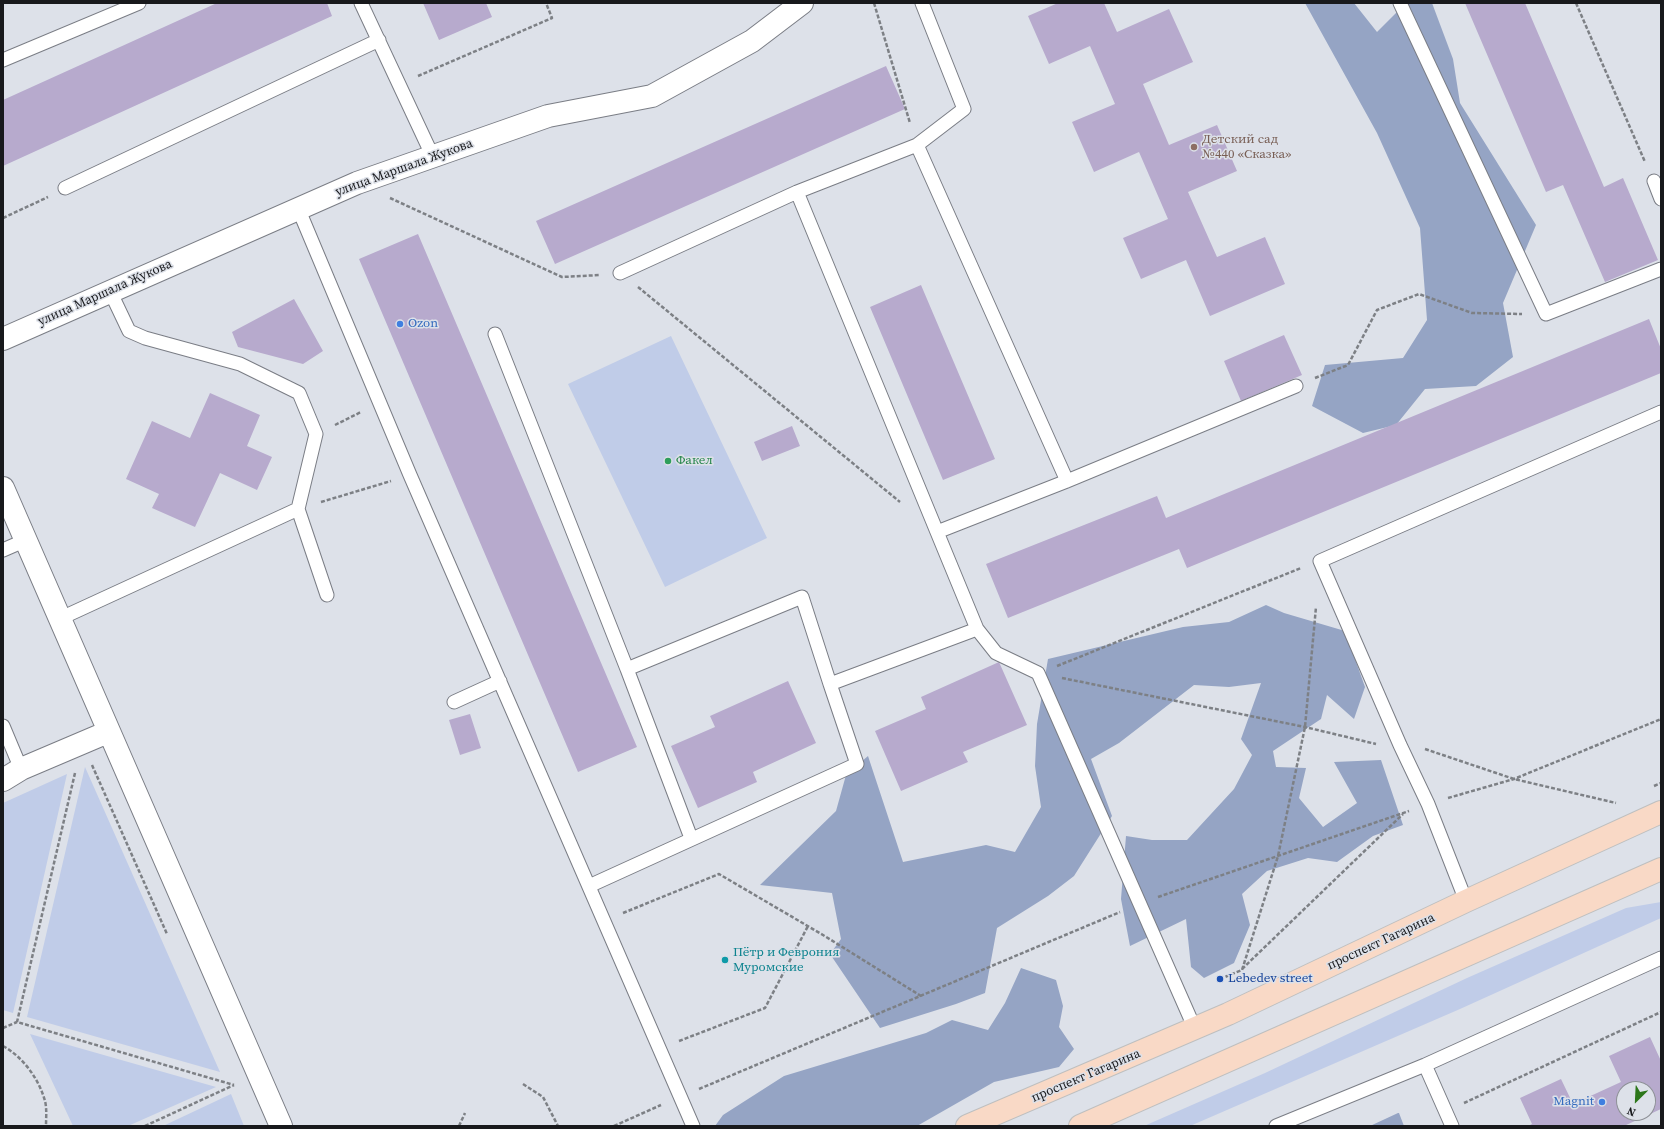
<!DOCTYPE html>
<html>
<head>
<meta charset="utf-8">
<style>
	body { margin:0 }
	#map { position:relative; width:1664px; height:1129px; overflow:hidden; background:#dde1e9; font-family:"Source Serif 4",serif }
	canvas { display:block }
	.frame { position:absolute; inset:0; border:4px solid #18191c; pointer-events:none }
	.north { position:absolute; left:1616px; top:1081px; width:40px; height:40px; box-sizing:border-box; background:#dde1e9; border:1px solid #8e9197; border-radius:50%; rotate:204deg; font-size:11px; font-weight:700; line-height:16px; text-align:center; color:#18191c }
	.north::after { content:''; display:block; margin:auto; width:14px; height:18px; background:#2c761a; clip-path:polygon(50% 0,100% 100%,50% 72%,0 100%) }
</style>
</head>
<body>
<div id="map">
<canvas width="1664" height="1129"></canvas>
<div class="frame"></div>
<div class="north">N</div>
</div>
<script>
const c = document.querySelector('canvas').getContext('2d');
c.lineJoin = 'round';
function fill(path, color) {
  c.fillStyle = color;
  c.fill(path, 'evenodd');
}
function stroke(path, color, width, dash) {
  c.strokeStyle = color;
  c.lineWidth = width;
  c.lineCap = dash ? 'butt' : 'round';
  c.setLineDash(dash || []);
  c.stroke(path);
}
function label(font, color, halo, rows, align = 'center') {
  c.font = font + ' "Source Serif 4",serif';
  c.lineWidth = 3;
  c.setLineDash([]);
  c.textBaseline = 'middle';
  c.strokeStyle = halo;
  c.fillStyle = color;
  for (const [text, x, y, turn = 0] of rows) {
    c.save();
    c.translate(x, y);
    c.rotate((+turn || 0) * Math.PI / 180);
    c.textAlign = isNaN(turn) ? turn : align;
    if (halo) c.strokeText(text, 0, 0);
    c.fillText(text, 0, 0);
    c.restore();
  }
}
fill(new Path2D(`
	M671 336 767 538 665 587 568 384Z
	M85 767 220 1072 27 1017Z
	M67 774 13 1013 3 1010V803Z
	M1661 902V918L1460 1009 1190 1126H1144L1265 1073 1467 978 1626 908Z
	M30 1034 216 1087 128 1126H73Z
	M231 1094 244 1126H163Z`), '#c0cce8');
fill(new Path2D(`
	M1305 3H1354L1377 32 1406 3H1432L1453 59 1460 103 1536 225 1503 303 1513 357 1476 386 1425 389 1396 425 1363 433 1312 406 1325 365 1403 358 1427 320 1420 228 1377 133Z
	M1266 605 1284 613 1345 631 1365 687 1354 719 1327 695 1321 719 1273 751 1276 767 1306 768 1299 798 1323 827 1357 803 1334 762 1381 760 1403 825 1373 836 1337 862 1308 858 1267 871 1242 894 1250 925 1234 963 1204 978 1191 967 1186 919 1130 946 1121 899 1126 836 1152 840H1187L1234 789 1252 755 1241 739 1261 683 1229 687 1194 685 1119 743 1091 759 1112 816 1074 876 1048 896 997 928 985 993 956 1004 880 1028 830 954 841 939 832 893 760 885 836 811 846 775 868 756 903 862 986 845 1015 852 1041 807 1035 766 1037 724 1048 659 1183 627 1229 622Z
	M1021 968 1056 980 1063 1006 1059 1027 1074 1049 1059 1067 994 1082 917 1126H715L723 1115 784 1076 926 1033 952 1020 988 1030 1005 1003Z
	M1399 1113 1404 1126H1370L1398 1113Z`), '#95a4c4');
fill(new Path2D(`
	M217 3H327L332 16 3 166V100Z
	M423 3H486L492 17 439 40Z
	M1058 3H1104L1117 32 1169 9 1193 62 1143 84 1169 145 1217 125 1237 171 1188 192 1217 257 1265 237 1285 284 1210 316 1186 260 1141 279 1123 238 1168 219 1139 152 1094 172 1072 122 1115 104 1090 46 1049 64 1028 16Z
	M1465 3H1525L1604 187 1623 178 1658 260 1605 282 1563 185 1546 192Z
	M886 66 905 109 555 264 536 221Z
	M418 234 637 747 578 772 359 259Z
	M921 285 995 459 943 480 870 307Z
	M294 299 323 351 303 364 238 347 232 332Z
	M1649 319 1661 349V373L1187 568 1179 549 1008 618 986 564 1157 496 1166 518Z
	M1284 335 1302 375 1241 401 1224 361Z
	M210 393 260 415 247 446 272 457 257 490 220 473 195 527 152 508 159 494 126 479 152 421 190 438Z
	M792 426 800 446 762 461 754 442Z
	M999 662 1027 725 963 752 968 762 901 791 875 731 926 709 921 697Z
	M788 681 816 743 753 772 757 782 698 808 671 746 715 727 710 716Z
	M470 714 481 748 460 755 449 720Z
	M1650 1037 1661 1061V1109L1624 1126H1528L1532 1124 1520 1098 1561 1079 1573 1104 1621 1082 1609 1056ZM1624 1089H1648V1113H1624Z`), '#b7aacd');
const lane = new Path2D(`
	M361 3 433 157
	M922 3 964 109 917 145 1067 481
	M1400 3 1546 314 1661 269
	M3 60 139 3
	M1654 181 1661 199
	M65 188 379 40
	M797 192 937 532
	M298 208 410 475 693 1126
	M620 273 797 192 917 145
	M495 334 627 669
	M298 509 327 595
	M3 550 26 540
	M59 619 298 509 316 434 299 393 240 364 145 338 129 331 110 291
	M454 702 500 681
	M3 726 21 769
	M691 838 627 669 802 597 830 684 977 629
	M589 886 857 764 830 684
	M1466 901 1428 804 1400 745 1320 561 1661 412
	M1195 1029 1038 673 996 653 977 629 937 532 1067 481 1296 386
	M1425 1065 1452 1126
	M1276 1126 1425 1065 1661 958`);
const street = new Path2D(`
	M3 339 357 183 548 116 652 96 752 41 802 3
	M3 488 281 1126
	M3 780 21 769 108 732`);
const primary = new Path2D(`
	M967 1126 1228 1014 1466 901 1661 812
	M1080 1126 1661 869`);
stroke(lane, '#7a7d85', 15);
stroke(street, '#7a7d85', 24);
stroke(primary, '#bebfbf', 24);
stroke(new Path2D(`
	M874 3 910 123
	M1576 3 1645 162
	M418 76 552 18 546 3
	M390 198 562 277 600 275
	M3 218 48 197
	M638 287 900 502
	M1315 378 1348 365 1377 310 1419 294 1472 313 1522 314
	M335 425 361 412
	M321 502 391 481
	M1057 666 1301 568
	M1062 678 1305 727 1376 744
	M1425 749 1514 779 1616 803
	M92 765 167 934
	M75 773 17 1022 234 1085
	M1654 786 1661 783
	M1448 798 1514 779 1661 719
	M1158 897 1409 811
	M623 913 719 874 823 935 921 996
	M1242 969 1403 814
	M1220 979 1242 970 1278 856 1305 727 1316 607
	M3 1028 17 1022
	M679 1041 765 1008 808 926
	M3 1046C23 1057 39 1079 45 1101 47 1109 46 1118 46 1126
	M523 1084 543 1097 558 1126
	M699 1089 1120 912
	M1464 1103 1661 1012
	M145 1126 234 1085
	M459 1126 465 1113
	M614 1126 661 1105`), '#7d8085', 2.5, [4, 2]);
stroke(lane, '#fff', 13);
stroke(street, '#fff', 22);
stroke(primary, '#f9d9c6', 22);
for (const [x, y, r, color] of [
	[1194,147,4,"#8d6e63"],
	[400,324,4,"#3f7fe0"],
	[668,461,4,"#2e9e5b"],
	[725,960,4,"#0f9aa8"],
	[1220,979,4,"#1a4fb4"],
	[1602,1102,4,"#3f7fe0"]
]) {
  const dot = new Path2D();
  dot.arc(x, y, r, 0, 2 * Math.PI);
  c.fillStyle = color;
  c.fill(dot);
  stroke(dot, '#dde1e9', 1.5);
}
label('13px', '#785e54', '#dde1e9', [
	["Детский сад",1202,140],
	["№440 «Сказка»",1202,155]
], 'left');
label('13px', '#18191c', '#dde1e9', [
	["улица Маршала Жукова",404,168,-20],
	["улица Маршала Жукова",105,293,-24],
	["проспект Гагарина",1381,942,-25],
	["проспект Гагарина",1086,1076,-23]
]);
label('13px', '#366cbe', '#dde1e9', [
	["Ozon",408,324],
	["Magnit",1594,1102,"right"]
], 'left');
label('13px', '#27864d', '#dde1e9', [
	["Факел",676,461]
], 'left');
label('13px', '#0d838f', '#dde1e9', [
	["Пётр и Феврония",733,953],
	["Муромские",733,968]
], 'left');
label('13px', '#164399', '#dde1e9', [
	["Lebedev street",1228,979]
], 'left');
</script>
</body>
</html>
